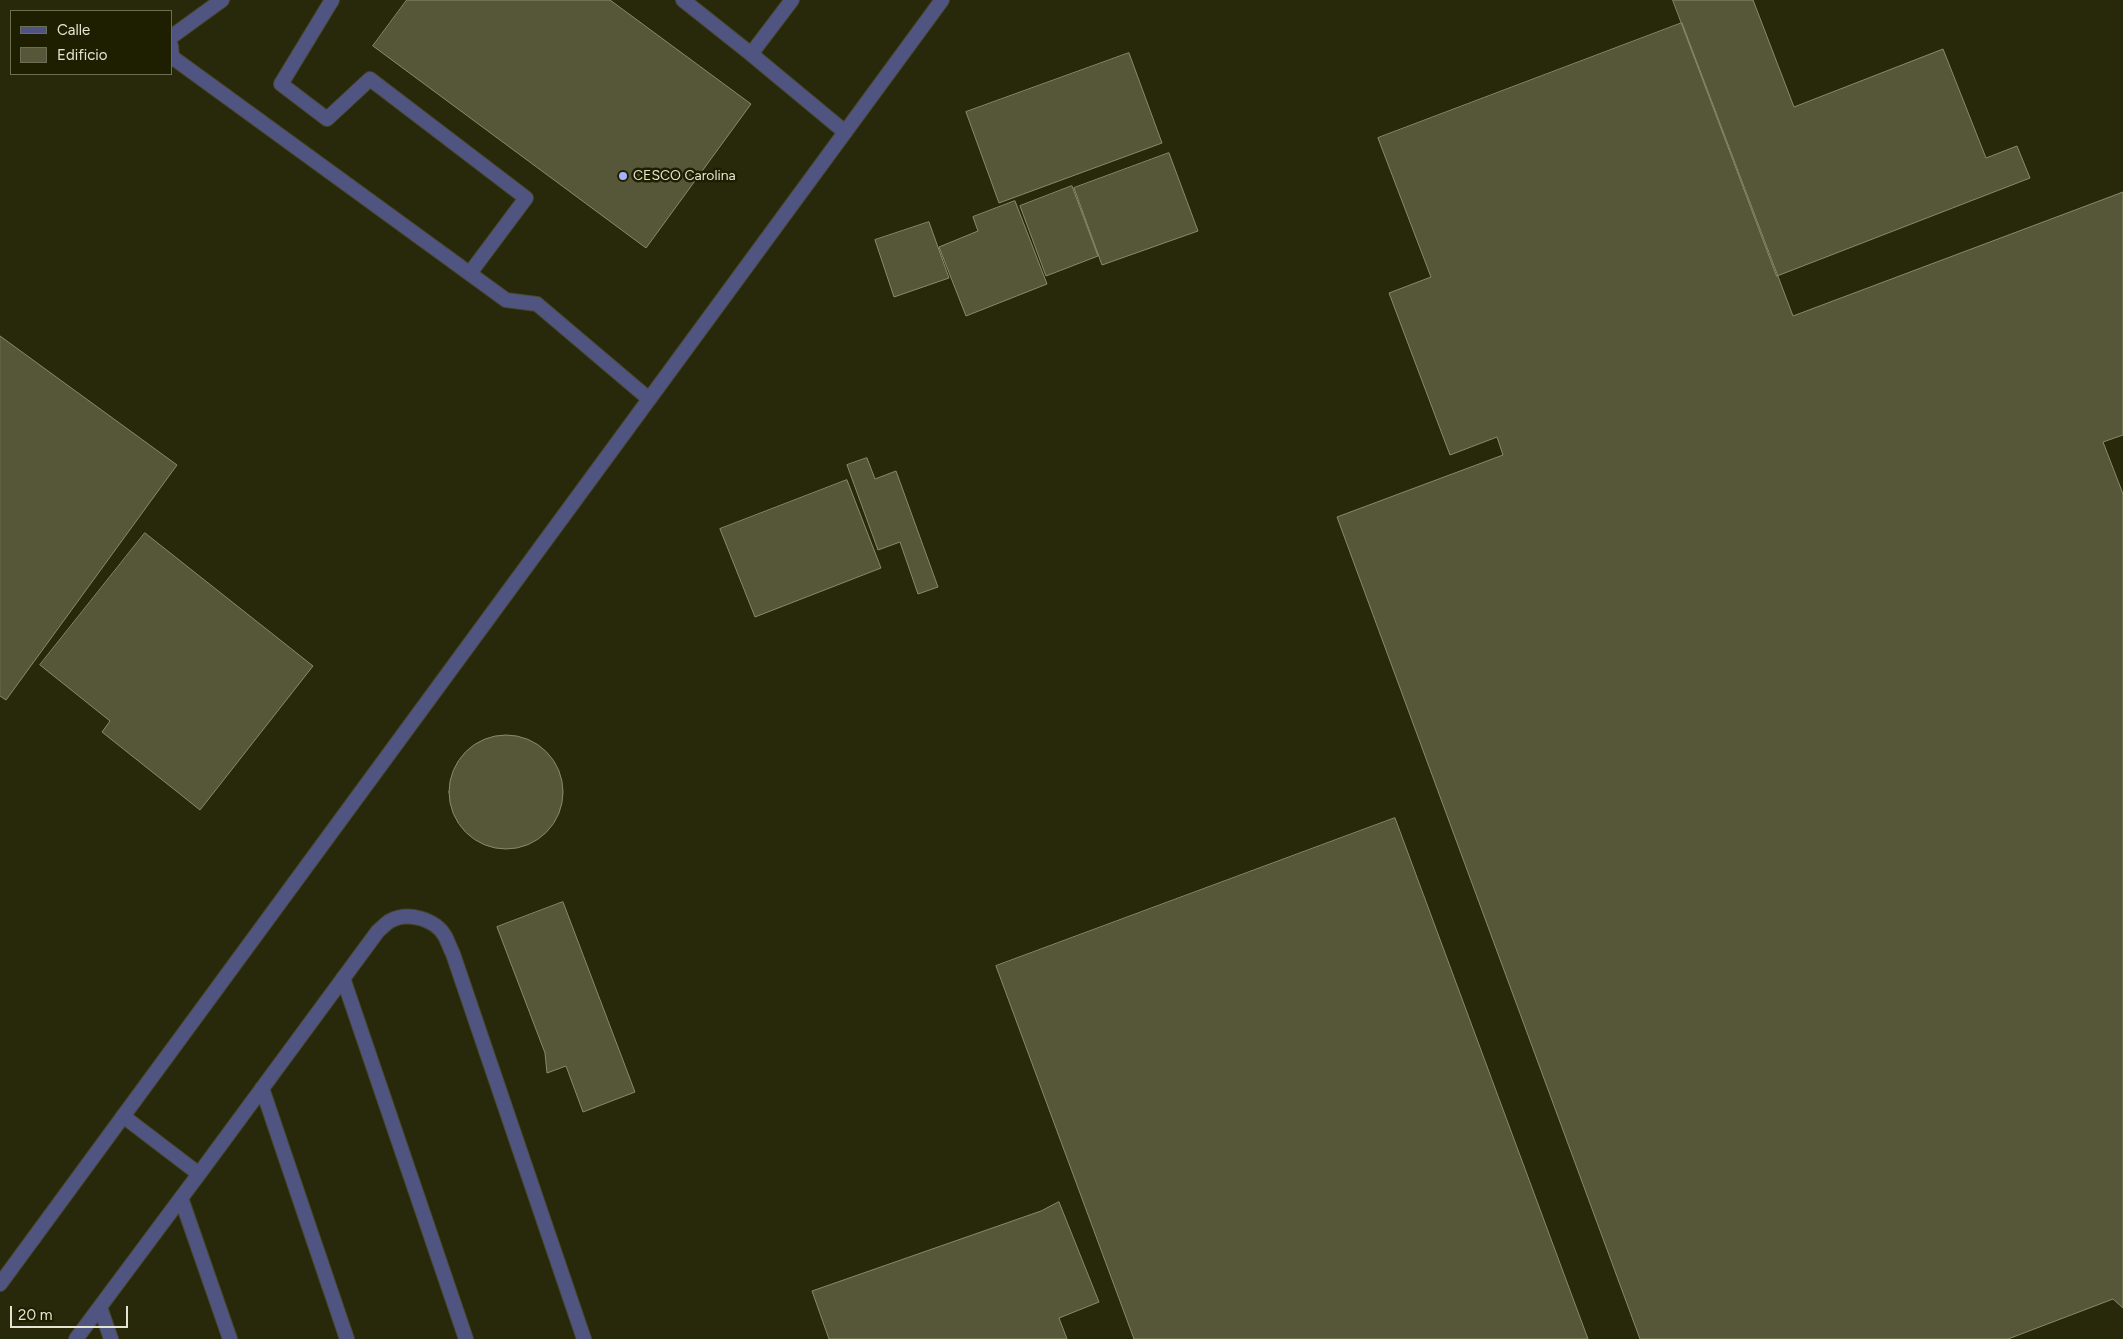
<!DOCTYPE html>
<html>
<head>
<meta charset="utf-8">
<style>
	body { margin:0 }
	#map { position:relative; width:2123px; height:1339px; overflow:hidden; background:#28290a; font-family:Figtree,sans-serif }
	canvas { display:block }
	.legend { position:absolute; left:10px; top:10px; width:162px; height:65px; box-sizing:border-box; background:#1e1f01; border:1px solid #6d6e55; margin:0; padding:6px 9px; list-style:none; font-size:15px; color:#e3e4d2 }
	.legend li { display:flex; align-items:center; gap:10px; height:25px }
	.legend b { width:25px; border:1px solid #6d6e55 }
	.scale { position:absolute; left:10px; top:1306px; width:118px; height:22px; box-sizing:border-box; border:2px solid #e3e4d2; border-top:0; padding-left:6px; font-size:15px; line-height:18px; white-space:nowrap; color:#e3e4d2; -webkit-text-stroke:4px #1e1f01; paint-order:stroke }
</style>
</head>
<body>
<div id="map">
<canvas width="2123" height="1339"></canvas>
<ul class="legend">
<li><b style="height:6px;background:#505480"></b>Calle</li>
<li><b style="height:14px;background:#555738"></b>Edificio</li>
</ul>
<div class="scale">20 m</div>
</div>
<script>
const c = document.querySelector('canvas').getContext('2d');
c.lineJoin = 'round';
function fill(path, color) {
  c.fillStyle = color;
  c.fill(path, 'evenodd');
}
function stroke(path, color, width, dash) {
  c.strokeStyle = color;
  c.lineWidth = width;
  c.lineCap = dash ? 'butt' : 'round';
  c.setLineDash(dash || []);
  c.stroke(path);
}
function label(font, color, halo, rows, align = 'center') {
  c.font = font + ' Figtree,sans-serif';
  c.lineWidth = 5;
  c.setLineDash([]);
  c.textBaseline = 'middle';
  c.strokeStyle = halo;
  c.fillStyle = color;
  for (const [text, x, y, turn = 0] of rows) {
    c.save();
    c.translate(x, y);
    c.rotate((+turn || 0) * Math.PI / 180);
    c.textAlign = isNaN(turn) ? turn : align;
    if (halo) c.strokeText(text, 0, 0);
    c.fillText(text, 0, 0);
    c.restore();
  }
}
const building = new Path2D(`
	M407 0H610L751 104 646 248 373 46Z
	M1673 0H1753L1794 107 1943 49 1986 158 2017 146 2030 178 1777 276Z
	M1682 23 1793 316 2123 192V435L2103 442 2123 494V1308L2113 1299 2008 1339H1640L1337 517 1503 455 1497 437 1450 455 1389 293 1431 277 1378 138Z
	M1129 53 1162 143 999 203 966 112Z
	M1169 153 1198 231 1102 265 1074 188Z
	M1072 186 1098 256 1046 276 1020 206Z
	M1015 201 1047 284 966 316 939 247 978 231 973 217Z
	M929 222 949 278 894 297 875 240Z
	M0 336 177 465 6 700 0 696Z
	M867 458 875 479 896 471 938 587 918 594 900 542 878 550 847 465Z
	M847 480 881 568 755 617 720 529Z
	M145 533 313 666 200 810 102 732 110 721 40 665Z
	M449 792a57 57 0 1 1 114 0a57 57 0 1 1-114 0Z
	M1395 818 1588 1339H1134L996 966Z
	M563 902 635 1092 583 1112 566 1066 547 1073 545 1053 497 927Z
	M1059 1202 1099 1302 1059 1318 1067 1339H829L812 1291 1041 1211Z`);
fill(building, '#555738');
stroke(building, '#888b69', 1);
const service = new Path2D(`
	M332 0 281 84 327 119 370 79 526 198 470 273
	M683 0 751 54
	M792 0 751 54 845 132
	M171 37 222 0
	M171 46 172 57 506 300 537 304 649 399
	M343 978 466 1339
	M262 1088 347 1339
	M123 1116 199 1174 378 931C382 928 386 923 390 921 408 911 435 919 445 936 448 942 450 948 453 954L584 1339
	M199 1174 181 1198 230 1339
	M100 1307 111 1339
	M76 1339 181 1198`);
const minor = new Path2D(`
	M0 1284 942 0`);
stroke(service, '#46472a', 16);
stroke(minor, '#46472a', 16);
stroke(service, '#505480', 14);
stroke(minor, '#505480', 14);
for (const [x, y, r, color] of [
	[623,176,5,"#a8b0fc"]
]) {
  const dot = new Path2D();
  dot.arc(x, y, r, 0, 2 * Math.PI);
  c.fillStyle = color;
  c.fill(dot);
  stroke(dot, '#1e1f01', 2);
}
label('14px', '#e3e4d2', '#1e1f01', [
	["CESCO Carolina",633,176]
], 'left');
</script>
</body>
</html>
